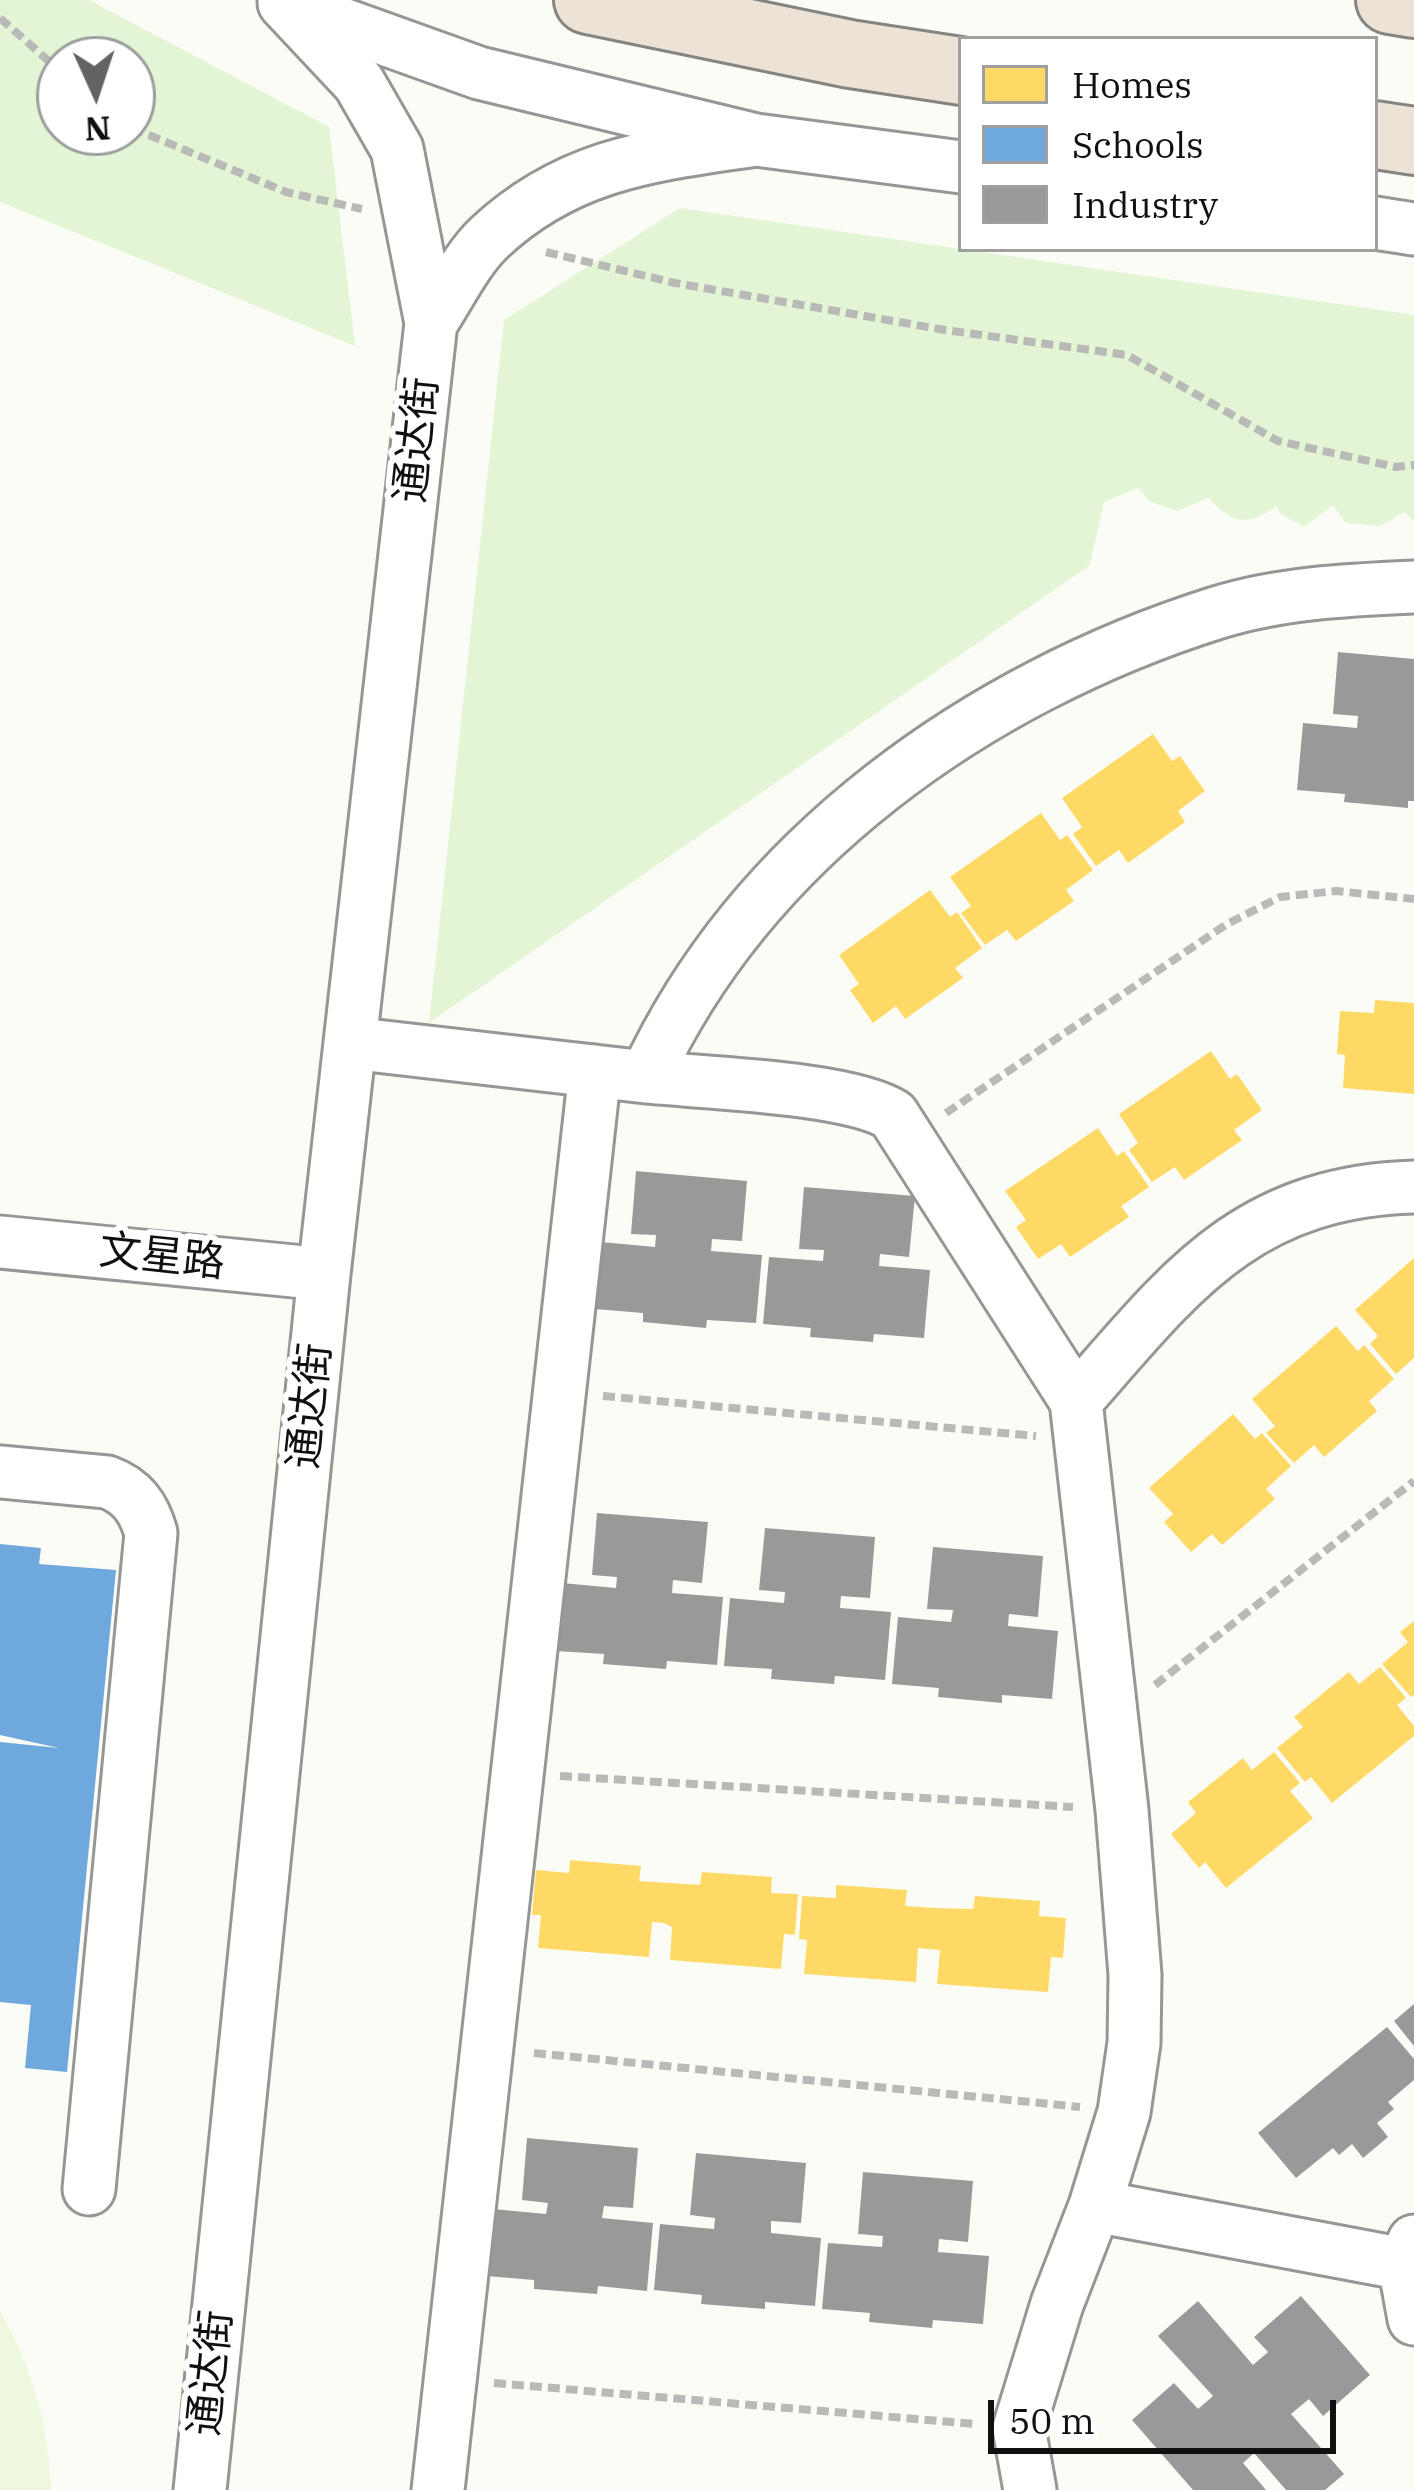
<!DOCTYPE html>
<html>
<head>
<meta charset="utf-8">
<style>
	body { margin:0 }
	#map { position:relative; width:1414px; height:2490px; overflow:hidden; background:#fcfcf7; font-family:"IBM Plex Serif",serif }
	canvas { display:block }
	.legend { position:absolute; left:958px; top:36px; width:420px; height:216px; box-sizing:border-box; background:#fff; border:3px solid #9f9f9f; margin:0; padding:15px 21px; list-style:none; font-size:36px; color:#101010 }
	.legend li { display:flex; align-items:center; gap:24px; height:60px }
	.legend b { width:60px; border:3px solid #9f9f9f }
	.north { position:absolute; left:36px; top:36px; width:120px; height:120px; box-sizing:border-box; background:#fff; border:3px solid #9f9f9f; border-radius:50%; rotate:177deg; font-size:33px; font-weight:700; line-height:48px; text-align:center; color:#101010 }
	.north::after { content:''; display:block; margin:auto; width:42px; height:54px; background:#636361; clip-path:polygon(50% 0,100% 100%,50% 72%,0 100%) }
	.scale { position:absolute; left:988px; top:2400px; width:348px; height:54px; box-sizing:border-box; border:6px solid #101010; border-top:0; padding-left:15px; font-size:36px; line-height:42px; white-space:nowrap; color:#101010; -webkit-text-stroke:9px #fff; paint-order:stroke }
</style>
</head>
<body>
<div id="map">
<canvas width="1414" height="2490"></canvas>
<ul class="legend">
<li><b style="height:33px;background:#ffd966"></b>Homes</li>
<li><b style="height:33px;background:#6fa8dc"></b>Schools</li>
<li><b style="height:33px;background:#999"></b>Industry</li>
</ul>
<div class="north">N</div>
<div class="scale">50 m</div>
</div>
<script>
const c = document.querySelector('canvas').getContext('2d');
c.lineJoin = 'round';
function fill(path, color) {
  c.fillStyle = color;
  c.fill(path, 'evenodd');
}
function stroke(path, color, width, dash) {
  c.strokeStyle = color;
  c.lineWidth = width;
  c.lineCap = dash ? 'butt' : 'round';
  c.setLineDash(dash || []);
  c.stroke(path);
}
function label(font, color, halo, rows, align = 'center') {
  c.font = font + ' "IBM Plex Serif","Noto Sans SC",serif';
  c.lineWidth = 12;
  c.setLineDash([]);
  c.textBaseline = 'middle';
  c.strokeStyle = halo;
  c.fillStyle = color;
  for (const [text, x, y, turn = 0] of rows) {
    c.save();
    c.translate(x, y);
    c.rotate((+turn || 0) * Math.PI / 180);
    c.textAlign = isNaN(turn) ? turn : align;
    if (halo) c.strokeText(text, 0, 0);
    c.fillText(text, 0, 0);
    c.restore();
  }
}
fill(new Path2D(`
	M0 0H89L329 127 355 346 0 202ZM60 60H132V132H60Z
	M680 208 1414 315V521L1404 512 1381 526 1346 523 1333 505 1304 527 1281 514 1276 506C1247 528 1232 523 1208 498L1177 511 1149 501 1138 488 1104 502 1090 565 429 1023 504 320Z`), '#e3f5d4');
fill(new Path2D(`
	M0 2311C33 2369 48 2424 51 2490H0Z`), '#edf8df');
fill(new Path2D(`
	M1153 734 1172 761 1180 756 1205 791 1178 811 1185 822 1128 863 1119 850 1096 866 1073 834 1082 827 1062 798Z
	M1041 813 1060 840 1067 835 1093 870 1066 890 1074 901 1016 941 1007 930 985 945 961 913 971 906 950 877Z
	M930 890 950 917 957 912 982 948 955 968 963 978 905 1019 896 1006 873 1023 850 990 859 984 839 955Z
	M1375 1000 1414 1003V1094L1343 1088 1345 1055 1337 1054 1340 1011 1374 1013Z
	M1211 1051 1230 1079 1237 1074 1262 1110 1234 1130 1242 1140 1184 1180 1175 1167 1152 1182 1129 1150 1138 1143 1119 1114Z
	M1098 1128 1117 1156 1124 1151 1149 1187 1121 1206 1129 1217 1070 1257 1061 1244 1038 1259 1016 1227 1026 1220 1005 1191Z
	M1414 1258V1358L1396 1374 1370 1344 1378 1336 1355 1310Z
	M1336 1326 1358 1351 1364 1345 1394 1379 1369 1401 1377 1411 1324 1457 1314 1445 1294 1463 1266 1433 1275 1426 1252 1399Z
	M1233 1414 1255 1439 1262 1433 1291 1466 1266 1489 1275 1499 1222 1545 1212 1534 1191 1552 1164 1522 1173 1514 1149 1488Z
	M1414 1621V1695L1411 1697 1382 1664 1408 1642 1400 1632Z
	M1380 1667 1406 1698 1397 1705 1414 1726V1736L1332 1803 1311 1777 1305 1782 1277 1748 1303 1727 1294 1717 1349 1672 1359 1684Z
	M1274 1752 1300 1783 1290 1791 1313 1818 1226 1888 1205 1862 1199 1868 1171 1834 1196 1813 1188 1802 1243 1758 1252 1770Z
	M570 1860 641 1866 639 1881 700 1885 702 1872 772 1877 771 1893 798 1894 795 1935 784 1934 781 1969 670 1960 672 1927 664 1923 652 1922 649 1957 538 1948 541 1915H532L536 1870 569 1873Z
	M836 1885 907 1890 905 1906 934 1908 973 1909 975 1896 1040 1901 1039 1916 1066 1918 1063 1958 1051 1957 1048 1992 937 1984 940 1950 918 1948 916 1982 804 1974 807 1940 799 1939 802 1896 836 1898Z`), '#ffd966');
fill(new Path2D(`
	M0 1544 41 1548 39 1564 116 1570 67 2072 25 2068 31 2005 0 2002V1742L59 1748 0 1735Z`), '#6fa8dc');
fill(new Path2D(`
	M1338 652 1414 659V801H1408V808L1344 802 1345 794 1297 790 1303 723 1357 728 1358 716 1333 714Z
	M636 1171 747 1181 742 1241 712 1239 711 1251 762 1255 756 1323 707 1320 706 1328 643 1322V1313L595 1309 601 1242 655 1247 656 1235 631 1234Z
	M804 1187 915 1196 909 1257 880 1254 879 1266 930 1270 924 1338 874 1334 873 1342 810 1337 811 1328 763 1324 769 1257 823 1261 824 1250 799 1249Z
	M597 1513 708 1522 702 1583 673 1580 672 1593 723 1597 717 1665 667 1661 666 1669 603 1664 604 1654 556 1651 562 1583 616 1588 617 1577 592 1575Z
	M765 1528 875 1537 870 1598 841 1596 840 1608 891 1612 885 1680 835 1676 834 1684 771 1679 772 1669 724 1666 730 1598 784 1603 785 1592 759 1590Z
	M933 1547 1043 1556 1038 1617 1009 1614 1008 1626 1058 1631 1052 1699 1002 1695V1703L938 1697 939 1688 892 1684 898 1617 951 1622 953 1610 927 1609Z
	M1414 2004V2046L1394 2021Z
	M1387 2027 1414 2059V2080L1388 2102 1394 2109 1377 2123 1388 2137 1363 2158 1352 2144 1339 2155 1333 2148 1296 2178 1258 2133Z
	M527 2138 638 2148 633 2208 604 2206 602 2218 653 2223 647 2291 598 2286 597 2294 534 2289V2280L487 2276 493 2209 546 2214 548 2203 522 2200Z
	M696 2153 806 2163 801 2223 771 2221V2233L821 2238 815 2306 765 2302V2309L701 2304 702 2295 654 2290 660 2224 714 2229 715 2218 690 2215Z
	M863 2172 973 2181 968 2242 939 2239 938 2252 989 2256 983 2324 933 2320 932 2328 869 2322 870 2313 822 2309 828 2243 882 2247 883 2236 858 2234Z
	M1301 2296 1370 2375 1323 2416 1309 2399 1291 2414 1344 2474 1325 2490H1286L1254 2453 1243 2463 1266 2490H1193L1132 2420 1174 2383 1198 2409 1213 2396 1158 2336 1198 2301 1253 2365 1268 2352 1254 2337Z`), '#999');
const minor = new Path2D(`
	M284 3 359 83 397 149 431 323C449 296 466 260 489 238 569 163 654 155 756 140
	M292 6 479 73 756 140 961 167
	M1375 223 1414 229
	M350 1043 646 1077C752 847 979 688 1216 613 1280 593 1347 590 1414 587
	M646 1077C705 1083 849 1087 893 1115L1076 1401 1122 1810 1135 1975 1134 2043 1124 2112 1095 2206 1057 2304 1019 2428 1030 2490
	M0 1242 324 1274
	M1076 1401C1179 1284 1244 1192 1414 1187
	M0 1472 107 1482C132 1491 144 1508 151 1533L89 2189
	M1095 2206 1404 2264
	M1414 2241 1404 2264 1414 2319
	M200 2490 324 1274 431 323
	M438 2490 595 1071`);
const highway = new Path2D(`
	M588 0 850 54 961 71
	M1390 0 1414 4
	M1375 135 1414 141`);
stroke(minor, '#969694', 57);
stroke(highway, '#848481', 72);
stroke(new Path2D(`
	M0 18 60 71
	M132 128 286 192 362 209
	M546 252 675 283 945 330 1127 355 1278 441 1396 467 1414 465
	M946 1113 1227 924 1280 897 1336 891 1414 899
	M603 1396 1036 1436
	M1155 1685 1414 1481
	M560 1776 1073 1807
	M534 2053 1080 2107
	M494 2383 975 2424`), '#b9b9b8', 8, [12, 6]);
stroke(minor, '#fffffe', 51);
stroke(highway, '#ece2d6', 66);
label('42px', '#101010', '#fff', [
	["通达街",418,440,-84],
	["文星路",162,1258,6],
	["通达街",311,1406,-84],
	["通达街",212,2373,-84]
]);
</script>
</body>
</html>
